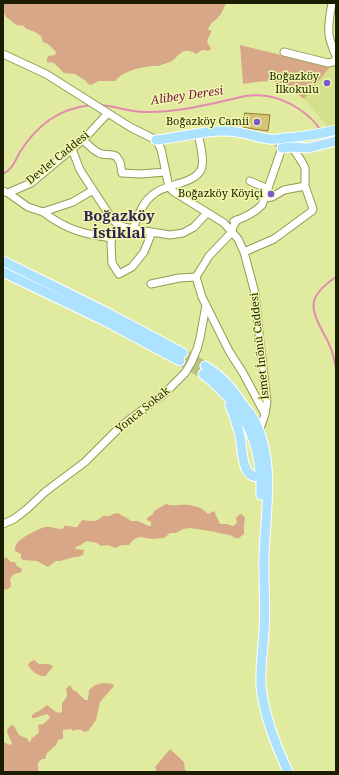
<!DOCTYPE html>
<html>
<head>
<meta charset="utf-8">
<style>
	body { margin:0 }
	#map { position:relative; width:339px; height:775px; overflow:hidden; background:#e1eb9f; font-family:"Noto Serif",serif }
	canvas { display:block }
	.frame { position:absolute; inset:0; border:4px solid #1b1d01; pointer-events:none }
</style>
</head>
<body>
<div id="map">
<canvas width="339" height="775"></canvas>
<div class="frame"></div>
</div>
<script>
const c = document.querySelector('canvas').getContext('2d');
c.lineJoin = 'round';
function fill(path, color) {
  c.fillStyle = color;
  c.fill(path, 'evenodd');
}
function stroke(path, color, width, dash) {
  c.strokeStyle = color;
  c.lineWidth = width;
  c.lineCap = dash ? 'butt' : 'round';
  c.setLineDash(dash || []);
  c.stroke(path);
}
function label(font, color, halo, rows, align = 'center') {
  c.font = font + ' "Noto Serif",serif';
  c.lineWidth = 3;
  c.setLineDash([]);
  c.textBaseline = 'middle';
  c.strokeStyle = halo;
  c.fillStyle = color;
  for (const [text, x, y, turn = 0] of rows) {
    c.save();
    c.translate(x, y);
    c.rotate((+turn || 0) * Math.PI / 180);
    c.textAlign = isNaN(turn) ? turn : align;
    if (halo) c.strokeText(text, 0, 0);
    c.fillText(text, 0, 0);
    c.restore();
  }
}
fill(new Path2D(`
	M335 62 336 63V127L329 128 304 99Z`), '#d5e08d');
fill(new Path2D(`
	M3 3H226C224 7 223 11 220 15 215 22 210 22 208 30H211C211 39 203 38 211 48L210 50 207 51 205 50H202L196 54C193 52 189 50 185 51 179 52 176 59 170 62 166 63 162 65 158 66 157 66 153 66 152 66 138 68 125 70 115 81H99L91 85 87 83 86 81 75 74 64 73 54 63 47 62V59L48 56 55 55 56 52 48 44 43 42 41 36 35 32 25 28 24 26 16 25 9 19 6 17 3 10Z
	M240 45 330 67 304 99C299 95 294 91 289 87 275 78 258 82 243 84Z
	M166 504C171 506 174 505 179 505 189 504 201 506 208 514L214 511 220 524H227L233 526 236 524 237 522 236 518 240 514 243 515 245 518 244 526V534L239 538H235C230 533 222 535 216 532L190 528 183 529 176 533H170L164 538 152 539 140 537 134 539 129 545H122L115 548 108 545 101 546 97 543 86 541 81 545 76 547 75 549 84 550 83 555 78 557H74L60 561H56L48 567 37 561 23 560 21 558V554L15 551C15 549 15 547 16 545 19 538 38 529 45 527 52 526 58 531 64 528V526C69 525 73 528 77 527L82 520C92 521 95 523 103 516H110L113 514 118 513C123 517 127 517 131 521H138L149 526H151V522L147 520V518L153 514 154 511Z
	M6 557 11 562H15L17 566 22 569V571L20 573C15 573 13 574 10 579L11 586 8 589 4 590 3 589V559Z
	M34 660 39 664H48L53 666C51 671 47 672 46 676 39 677 31 671 28 665L30 662Z
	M103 683 113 684 114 686 100 702 96 720 88 731 84 732C80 729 78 729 73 731L71 729 63 730V739L58 740 56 745 47 753 45 759H42L38 763V772H5L3 771V742L10 745 12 743 8 735 7 730 11 725 14 726 19 735 28 739V741L30 742 32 738 39 733 38 725 43 724 50 718 49 716 47 714 35 718H32V715L42 709 47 705 56 712 60 713 62 711V703C67 698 68 696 66 689L70 685 73 690 77 692 85 700H88L89 690 95 685Z
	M170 749 184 762 185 770 189 772H157L155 767Z`), '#d8a787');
stroke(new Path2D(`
	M100 105C115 106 130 112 145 112 177 113 215 103 245 96 253 95 260 95 267 96 287 99 311 114 321 131
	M3 174C12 170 15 161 20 152 37 125 59 108 92 105
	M336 277C306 297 310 308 325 336 331 346 334 357 336 368`), '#e38baf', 2);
const building = new Path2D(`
	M245 113 270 115 268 131 253 129 243 127Z`);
fill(building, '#d7c378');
stroke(building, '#917d32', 1);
stroke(new Path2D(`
	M183 353 205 366
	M180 361 203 374`), '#b9c27f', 9, [9, 4.5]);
const minor = new Path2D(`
	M332 3C330 13 328 24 329 35 330 42 333 49 336 56
	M284 52 328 63 333 62 336 59
	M3 54 46 74 130 127 156 140 161 149 169 187 174 192 224 223 238 239 244 252 255 293 259 333 267 402 265 414 261 426 258 429
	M83 140C88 144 95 153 102 154 107 155 111 154 116 156L120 162 122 173 141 174 165 172
	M72 149 80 170 112 219 120 226 133 229 170 235 183 233 194 227 207 213
	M250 181 268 189
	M3 191 8 193 31 183 85 138 108 113
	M8 193 28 207 43 212 73 202 93 190
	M265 198 272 197 284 190 305 186
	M43 212C67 230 83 234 112 238
	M237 220 233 227 232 232 209 256 196 277 202 297 229 351 243 373 265 414
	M234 221C244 218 254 213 262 205L282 148 281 144 274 139
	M120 226 112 238 111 243 112 263 119 274 132 267 144 252 152 232
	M133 229C138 216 142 202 155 193 167 184 193 184 201 170 205 161 200 143 198 134
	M244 252 274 239 312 211 313 209 305 186V168L302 162 292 147
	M151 284 179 278 196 277
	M3 524 14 519 27 509 45 492 85 462 122 425 164 394 185 373 191 363 197 349 200 338 206 305`);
const major = new Path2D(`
	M156 140C179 138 203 130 226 131 241 131 254 137 269 139 274 140 279 139 284 138 302 137 319 134 336 130
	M282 148 292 147 308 148 336 141
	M3 261 106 312 183 353
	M3 272 107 322 180 361
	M205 366C213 371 222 377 228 385 233 390 237 396 241 402 245 408 251 414 255 421 275 462 266 509 264 553 263 579 266 605 264 631 263 649 260 668 261 686 264 716 276 745 288 772
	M203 374C245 408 262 441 261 495
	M230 405C234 415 237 425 240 436 243 450 240 485 266 475`);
stroke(minor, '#939b52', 9);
stroke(major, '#fff', 11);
stroke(minor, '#fff', 7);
stroke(major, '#ade2ff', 9);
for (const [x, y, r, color] of [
	[327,83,4,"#7e58d2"],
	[257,122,4,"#7e58d2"],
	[271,194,4,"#7e58d2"]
]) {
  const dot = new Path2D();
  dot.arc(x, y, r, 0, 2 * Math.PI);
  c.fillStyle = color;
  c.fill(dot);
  stroke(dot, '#eff8ac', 1.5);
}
label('11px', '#1b1d01', '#eff8ac', [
	["Boğazköy",319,77],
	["İlkokulu",319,90],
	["Boğazköy Camii",249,122],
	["Boğazköy Köyiçi",263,194]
], 'right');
label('11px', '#1b1d01', '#eff8ac', [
	["Devlet Caddesi",58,158,-39],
	["İsmet İnönü Caddesi",260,346,-96],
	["Yonca Sokak",143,410,-39]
]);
label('italic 12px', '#81194f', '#eff8ac', [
	["Alibey Deresi",187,96,-8]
]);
label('bold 15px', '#301e58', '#eff8ac', [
	["Boğazköy",119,217],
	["İstiklal",119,234]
]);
</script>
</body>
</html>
